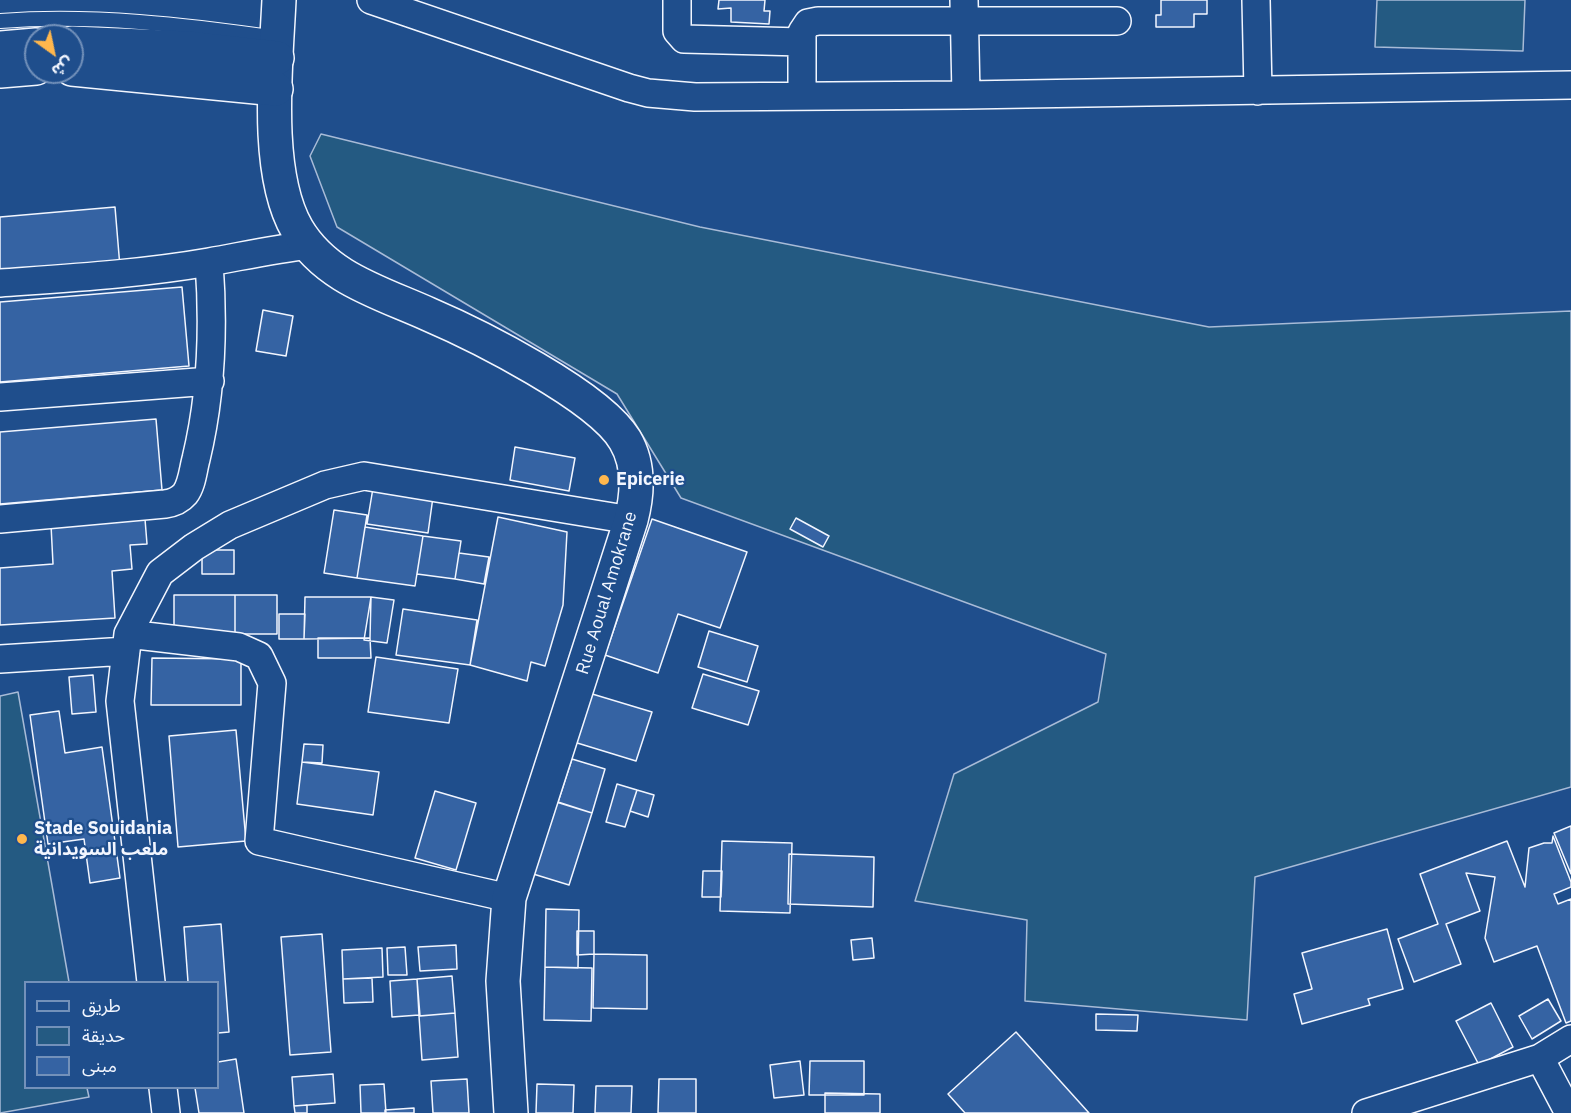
<!DOCTYPE html>
<html>
<head>
<meta charset="utf-8">
<style>
	body { margin:0 }
	#map { position:relative; width:1571px; height:1113px; overflow:hidden; background:#1f4e8c; font-family:"IBM Plex Sans","Noto Sans Arabic",sans-serif }
	canvas { display:block }
	.legend { position:absolute; left:24px; top:981px; width:195px; height:108px; box-sizing:border-box; background:#1f4e8c; border:2px solid #7391ba; margin:0; padding:8px 10px; list-style:none; font-size:18px; color:#f2f6ff }
	.legend li { display:flex; align-items:center; gap:12px; height:30px }
	.legend b { width:30px; border:2px solid #7391ba }
	.north { position:absolute; left:24px; top:24px; width:60px; height:60px; box-sizing:border-box; background:#1f4e8c; border:2px solid #7391ba; border-radius:50%; rotate:147deg; font-size:16px; font-weight:700; line-height:24px; text-align:center; color:#f2f6ff }
	.north::after { content:''; display:block; margin:auto; width:21px; height:27px; background:#ffb74d; clip-path:polygon(50% 0,100% 100%,50% 72%,0 100%) }
</style>
</head>
<body>
<div id="map">
<canvas width="1571" height="1113"></canvas>
<ul class="legend">
<li><b style="height:8px;background:#1f4e8c"></b>طريق</li>
<li><b style="height:16px;background:#245a82"></b>حديقة</li>
<li><b style="height:16px;background:#3563a3"></b>مبنى</li>
</ul>
<div class="north">ش</div>
</div>
<script>
const c = document.querySelector('canvas').getContext('2d');
c.lineJoin = 'round';
function fill(path, color) {
  c.fillStyle = color;
  c.fill(path, 'evenodd');
}
function stroke(path, color, width, dash) {
  c.strokeStyle = color;
  c.lineWidth = width;
  c.lineCap = dash ? 'butt' : 'round';
  c.setLineDash(dash || []);
  c.stroke(path);
}
function label(font, color, halo, rows, align = 'center') {
  c.font = font + ' "IBM Plex Sans","Noto Sans Arabic",sans-serif';
  c.lineWidth = 4.5;
  c.setLineDash([]);
  c.textBaseline = 'middle';
  c.strokeStyle = halo;
  c.fillStyle = color;
  for (const [text, x, y, turn = 0] of rows) {
    c.save();
    c.translate(x, y);
    c.rotate((+turn || 0) * Math.PI / 180);
    c.textAlign = isNaN(turn) ? turn : align;
    if (halo) c.strokeText(text, 0, 0);
    c.fillText(text, 0, 0);
    c.restore();
  }
}
const green = new Path2D(`
	M1377 0H1525L1523 51 1375 47Z
	M321 134 700 227 1209 327 1571 311V787L1255 877 1247 1020 1025 1001 1027 920 915 901 954 774 1098 702 1106 654 681 498 617 394 337 227 310 156Z
	M18 692 69 982H26V1088H87L89 1097 0 1113V696Z`);
fill(green, '#245a82');
stroke(green, '#a8bbd7', 1.5);
const building = new Path2D(`
	M719 0H765L764 11H770L769 24 731 22V8L718 9Z
	M1161 0H1207V14H1194V27H1156V15H1161Z
	M115 207 120 267 0 277V217Z
	M182 287 189 366 0 382V302Z
	M263 310 293 316 286 356 256 351Z
	M156 419 162 490 0 504V432Z
	M515 447 575 458 569 491 510 480Z
	M373 488 433 497 428 533 367 524Z
	M334 510 367 515 357 578 324 573Z
	M498 517 567 532 563 605 545 666 531 662 527 681 470 665Z
	M796 518 829 536 823 547 790 529Z
	M145 519 147 544 130 545 132 569 112 571 115 618 0 625V568L53 564 51 525Z
	M652 519 747 552 720 628 678 614 658 673 605 655Z
	M365 527 423 536 415 586 357 578Z
	M423 536 461 541 455 579 417 574Z
	M202 550H234V574H202Z
	M459 553 489 557 484 584 455 579Z
	M174 595H235V633H174Z
	M235 595H277V634H235Z
	M305 597H371L370 638 304 639Z
	M371 597 394 600 387 643 364 640Z
	M403 609 477 620 470 665 396 655Z
	M279 614H305L304 639H279Z
	M709 631 758 646 747 682 698 667Z
	M318 638H370L371 658H318Z
	M376 657 458 669 449 723 368 712Z
	M152 658 241 659V705H151Z
	M703 674 759 691 748 725 692 708Z
	M93 675 96 712 72 714 69 677Z
	M589 693 652 712 636 761 574 742Z
	M59 711 65 753 102 747 120 878 90 883 84 839 48 844 30 715Z
	M236 730 246 841 178 847 169 736Z
	M304 744 323 745 322 763 302 762Z
	M572 759 605 769 592 813 558 802Z
	M302 762 379 772 373 815 297 804Z
	M617 784 637 790 625 827 606 822Z
	M637 790 654 795 648 817 630 811Z
	M435 791 476 803 456 870 415 858Z
	M553 801 592 813 569 885 530 873Z
	M1571 826V874L1554 833Z
	M1553 836 1571 882V887L1554 894 1558 904 1571 899V1021L1566 1023 1537 946 1494 962 1485 938 1495 877 1466 873 1480 911 1446 924 1461 964 1414 982 1398 939 1438 924 1420 874 1507 841 1525 887 1529 848 1544 843H1552Z
	M722 841 792 843 790 913 720 911Z
	M789 854 874 857 873 907 788 904Z
	M703 871H722L721 897H702Z
	M546 909 579 910 578 968 545 967Z
	M221 924 229 1032 218 1033V982H188L184 927Z
	M1387 929 1403 989 1368 999 1370 1005 1302 1024 1294 994 1312 989 1302 953Z
	M577 931H594V954L577 955Z
	M322 934 331 1052 290 1055 281 937Z
	M872 938 874 958 853 960 851 940Z
	M456 945 457 969 420 971 418 947Z
	M405 947 407 975H388L387 948Z
	M382 948 383 977 343 979 342 950Z
	M594 954 647 955V1009L593 1008Z
	M545 967 592 968 591 1021 544 1020Z
	M452 976 455 1013 420 1016 417 979Z
	M372 978 373 1002 344 1003 343 979Z
	M417 979 419 1015 392 1017 390 981Z
	M1548 999 1561 1021 1532 1039 1519 1016Z
	M1491 1003 1513 1047 1479 1065 1456 1021Z
	M455 1013 458 1057 422 1060 419 1016Z
	M1096 1014 1138 1015 1137 1031 1096 1030Z
	M1016 1032 1089 1113H965L948 1094Z
	M236 1059 244 1113H199L195 1088H218V1062Z
	M800 1061 804 1095 774 1098 770 1065Z
	M810 1061H864V1095H809Z
	M333 1074 335 1103 294 1106 292 1077Z
	M467 1079 469 1113H433L431 1081Z
	M659 1079H696V1113H658Z
	M384 1084 386 1113H361L360 1085Z
	M537 1084 574 1085 573 1113H536Z
	M596 1086H632L631 1113H595Z
	M825 1093 880 1094V1113H825Z
	M307 1105V1113H295L294 1106Z
	M414 1108V1113H385V1110Z`);
fill(building, '#3563a3');
stroke(building, '#f2f6ff', 1.5);
const service = new Path2D(`
	M0 21C93 14 186 25 277 38`);
const minor = new Path2D(`
	M371 0 629 88 648 93 695 97 966 95 1571 85
	M677 0V31L684 39 802 42
	M964 0 966 95
	M1256 0 1258 91
	M802 96V32L808 23 818 21H1117
	M0 283C70 278 140 274 209 262 243 256 275 249 309 245
	M0 397 210 381
	M0 519 165 504C173 503 179 501 185 494 192 485 193 470 196 459 212 393 214 329 209 262
	M128 634 239 647 259 656 272 683 259 841 509 898
	M0 659 126 651
	M151 982 120 701 128 634 160 573 194 547 230 525 325 485 364 476 631 520
	M1540 1058 1569 1113
	M163 1088 166 1113
	M1366 1113 1540 1058 1571 1039`);
const tertiary = new Path2D(`
	M279 0C276 65 264 172 297 229 326 278 379 292 428 314 477 335 599 396 625 440 640 465 638 493 631 520L509 898 503 981 511 1113`);
const secondary = new Path2D(`
	M72 43 188 48 277 58
	M0 48 36 45
	M72 69 276 89
	M0 71 36 68`);
stroke(service, '#f2f6ff', 16);
stroke(minor, '#f2f6ff', 30);
stroke(tertiary, '#f2f6ff', 36);
stroke(secondary, '#f2f6ff', 36);
stroke(service, '#1f4e8c', 14);
stroke(minor, '#1f4e8c', 27);
stroke(tertiary, '#1f4e8c', 33);
stroke(secondary, '#1f4e8c', 33);
for (const [x, y, r, color] of [
	[604,480,6,"#ffb74d"],
	[22,839,6,"#ffb74d"]
]) {
  const dot = new Path2D();
  dot.arc(x, y, r, 0, 2 * Math.PI);
  c.fillStyle = color;
  c.fill(dot);
  stroke(dot, '#1f4e8c', 2);
}
label('bold 18px', '#f2f6ff', '#1f4e8c', [
	["Epicerie",616,480],
	["Stade Souidania",34,829],
	["ملعب السويدانية",34,850]
], 'left');
label('18px', '#f2f6ff', '#1f4e8c', [
	["Rue Aoual Amokrane",607,593,-73]
]);
</script>
</body>
</html>
